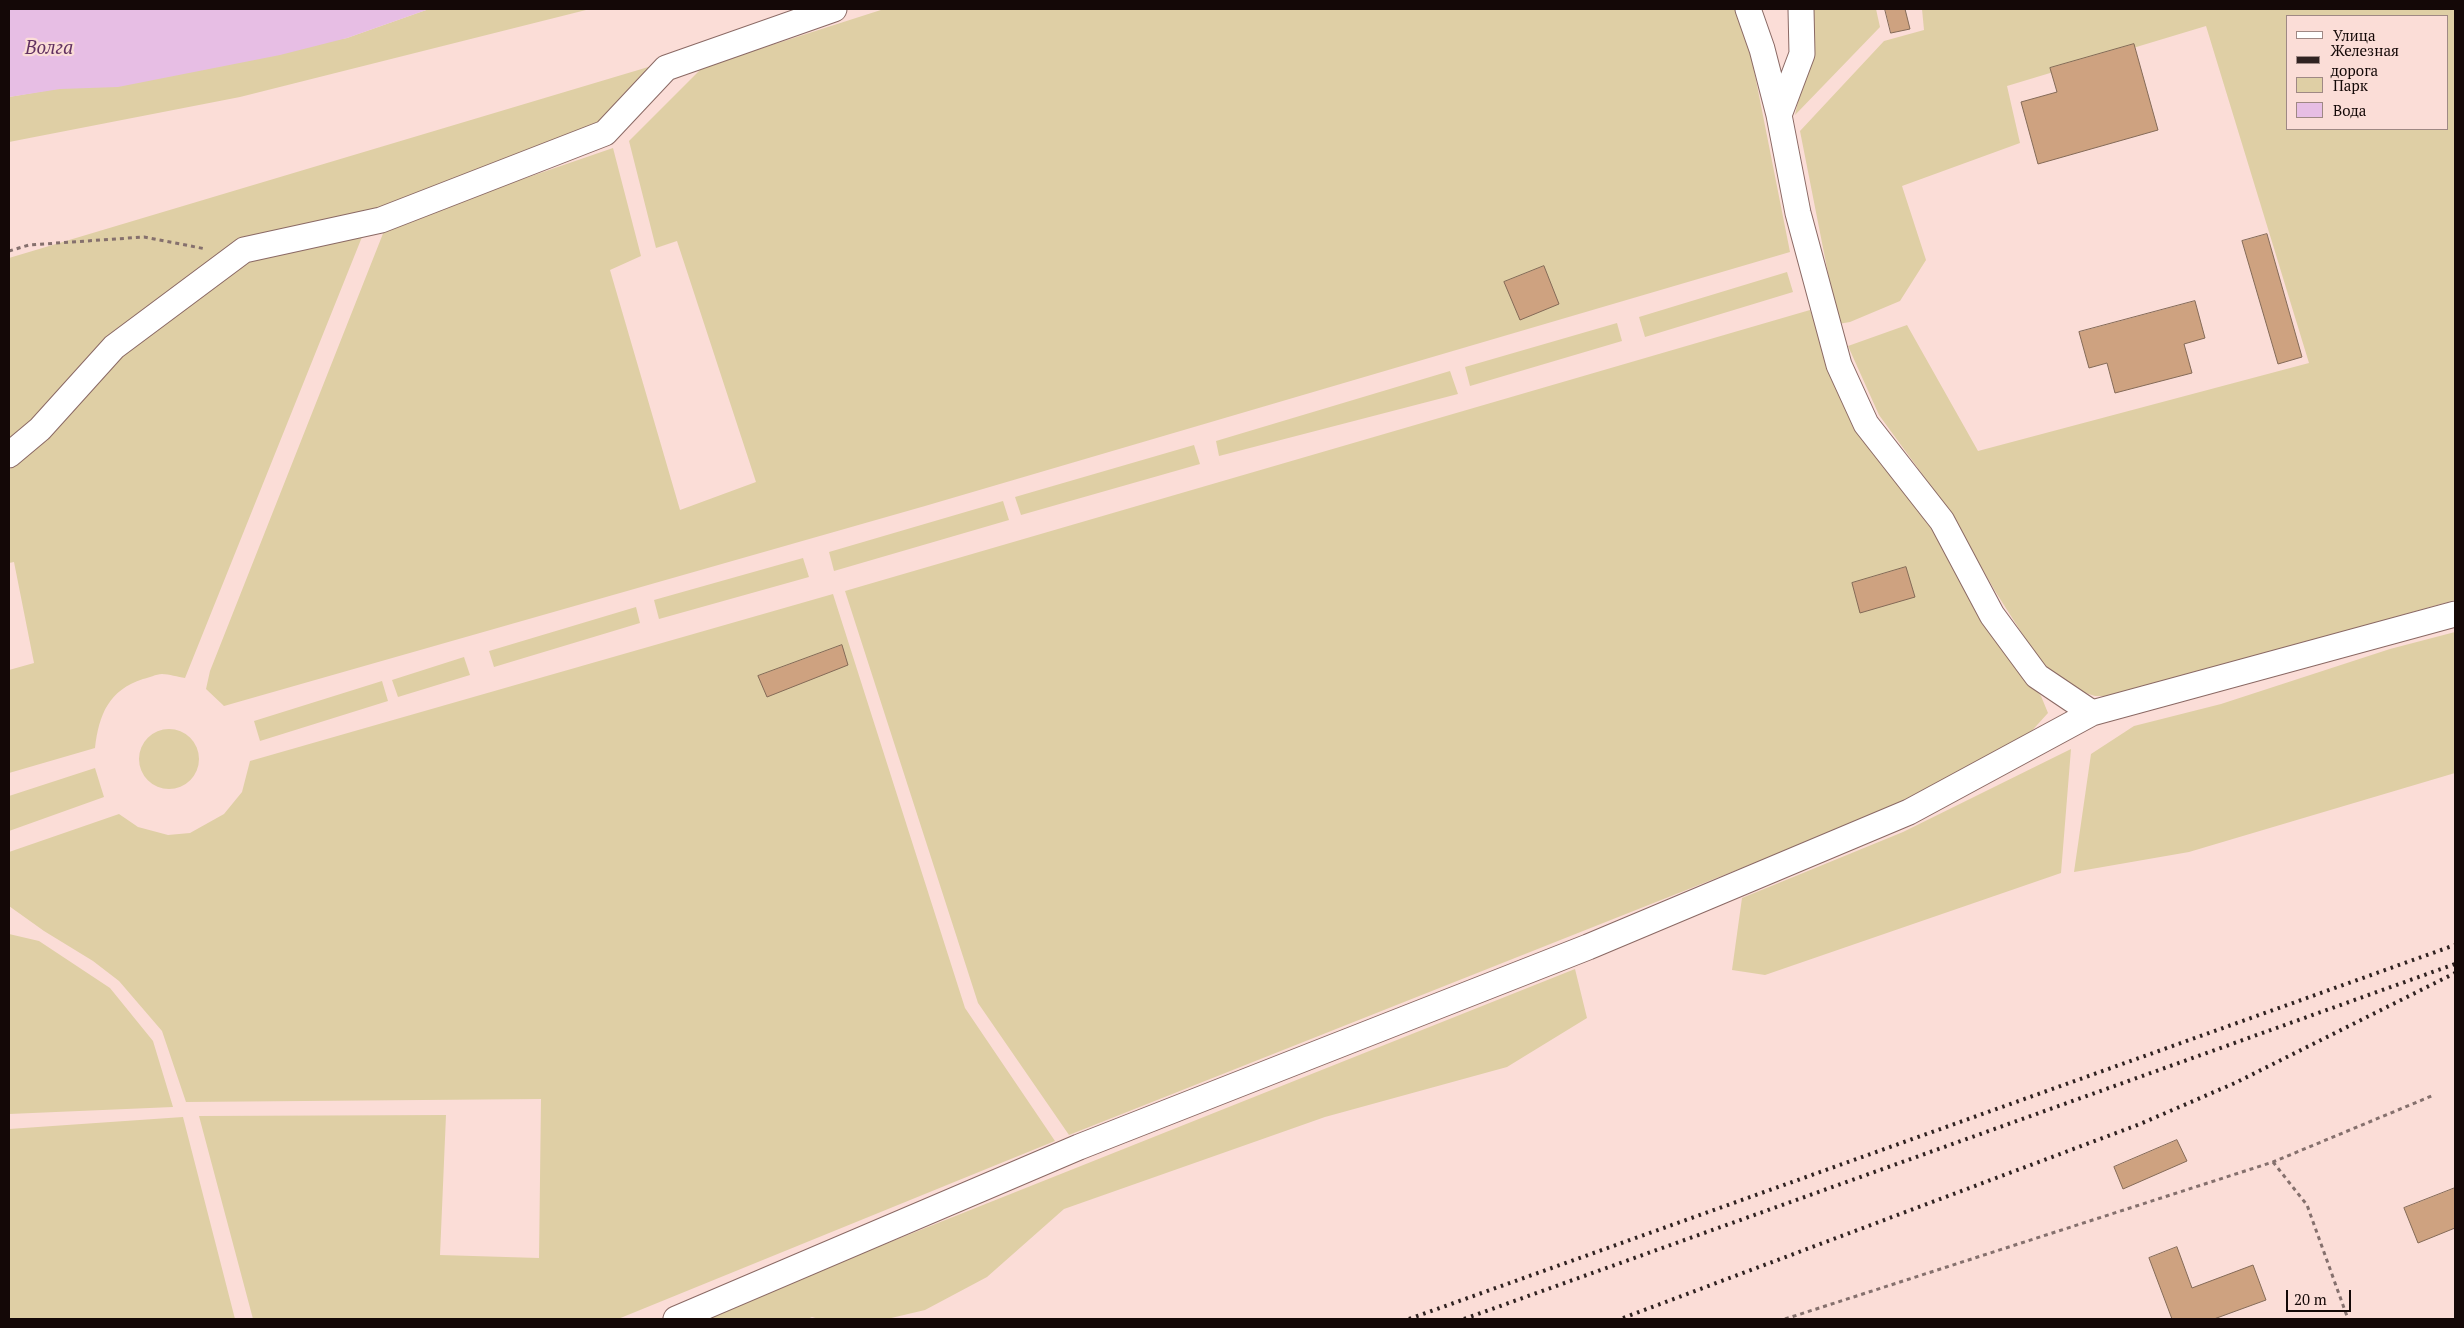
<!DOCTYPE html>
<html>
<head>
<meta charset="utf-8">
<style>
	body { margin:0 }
	#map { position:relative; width:2464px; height:1328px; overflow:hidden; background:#fbddd7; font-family:"PT Serif",serif }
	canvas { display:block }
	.frame { position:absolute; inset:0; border:10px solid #140807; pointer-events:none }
	.legend { position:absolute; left:2286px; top:15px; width:162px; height:115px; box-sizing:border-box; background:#fbddd7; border:1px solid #9f8884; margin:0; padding:6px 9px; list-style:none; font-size:15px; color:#140807 }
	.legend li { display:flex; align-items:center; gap:10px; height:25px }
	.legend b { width:25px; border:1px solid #9f8884 }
	.scale { position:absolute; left:2286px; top:1290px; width:65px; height:22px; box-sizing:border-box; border:2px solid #140807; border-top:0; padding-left:6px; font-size:15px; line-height:18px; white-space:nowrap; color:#140807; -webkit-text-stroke:4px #fbddd7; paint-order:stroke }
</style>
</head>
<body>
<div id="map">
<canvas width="2464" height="1328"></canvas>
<div class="frame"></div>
<ul class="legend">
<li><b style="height:6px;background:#fff"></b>Улица</li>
<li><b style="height:6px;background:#302221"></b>Железная дорога</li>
<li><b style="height:14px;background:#dfcfa5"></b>Парк</li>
<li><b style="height:14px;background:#e7bee4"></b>Вода</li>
</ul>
<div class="scale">20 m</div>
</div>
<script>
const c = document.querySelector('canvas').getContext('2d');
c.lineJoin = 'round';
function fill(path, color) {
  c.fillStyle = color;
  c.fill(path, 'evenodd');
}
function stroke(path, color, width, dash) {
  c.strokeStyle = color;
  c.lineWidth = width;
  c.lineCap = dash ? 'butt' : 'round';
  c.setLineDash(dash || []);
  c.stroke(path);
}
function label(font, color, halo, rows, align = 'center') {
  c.font = font + ' "PT Serif",serif';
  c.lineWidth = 4.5;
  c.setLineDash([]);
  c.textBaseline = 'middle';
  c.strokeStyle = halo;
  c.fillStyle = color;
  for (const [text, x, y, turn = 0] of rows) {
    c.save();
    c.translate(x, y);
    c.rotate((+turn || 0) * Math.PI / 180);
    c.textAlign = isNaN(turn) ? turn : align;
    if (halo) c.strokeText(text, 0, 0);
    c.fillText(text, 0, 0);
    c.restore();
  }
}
fill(new Path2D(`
	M429 9H590L240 97 9 142V97L347 38Z
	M884 9H1736L1752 60 1790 252 925 506 224 706 206 689 210 671 386 226 613 148 641 256 610 270 680 510 756 482 677 241 656 248 629 141 703 67Z
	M1808 9H1876L1880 27 1795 115 1806 63Z
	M1922 9H2455V600L2116 696H2095L2073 689 2039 660 1995 591 1950 512 1879 415 1848 346 1907 325 1978 451 2309 363 2206 26 2007 86 2020 143 1902 186 1926 260 1900 301 1850 322 1838 324 1800 131 1884 41 1924 30ZM2288 16H2448V129H2288Z
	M655 65 600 124 376 209 235 241 104 341 32 421 9 441V258Z
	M364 232 185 678C178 677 169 674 162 674 156 674 149 678 143 679 109 690 99 714 95 748L9 773V670L34 663 14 562 9 563V470L66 416 120 353 244 260Z
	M1787 272 1793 292 1645 337 1639 317Z
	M1810 310 1833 372 1940 534 2000 647 2041 696 2048 713 2028 735 1898 806 1069 1135 978 1003 845 591Z
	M1617 323 1622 341 1470 386 1465 367Z
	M1450 371 1458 394 1219 456 1216 441Z
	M1194 445 1200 464 1021 515 1015 497Z
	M1003 501 1009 520 834 571 829 552Z
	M803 558 809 577 659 619 654 600Z
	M833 594 965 1008 1055 1141 618 1319H253L199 1116 446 1115 440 1255 539 1258 541 1099 186 1102 162 1031 119 981 93 961 44 931 9 906V852L119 814 138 827 168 835 190 833 224 814 242 792 250 761Z
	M636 607 640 623 494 667 489 651Z
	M2455 632V773L2189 852 2074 872 2091 754 2134 726 2221 704 2390 649Z
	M464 657 470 675 398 697 392 680Z
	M382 681 388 701 260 741 254 721Z
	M139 759a30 30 0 1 1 60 0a30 30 0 1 1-60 0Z
	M2071 749 2061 873 1765 975 1732 970 1742 898 1903 832Z
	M95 768 104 797 9 831V796Z
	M9 934 39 941 110 988 153 1041 173 1107 9 1114Z
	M1575 969 1587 1018 1507 1067 1325 1117 1064 1209 987 1277 925 1310 887 1319H819L812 1317 807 1319H707L840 1262Z
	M183 1117 235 1319H9V1129Z`), '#dfcfa5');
fill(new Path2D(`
	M9 9H429L347 38 280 55 118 87 60 89 9 97Z`), '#e7bee4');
const building = new Path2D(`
	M1885 9H1905L1910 29 1891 33Z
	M2134 44 2158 130 2038 164 2021 102 2057 92 2050 68Z
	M2267 234 2302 357 2278 364 2242 241Z
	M1544 266 1559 304 1520 320 1504 282Z
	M2195 301 2205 338 2184 344 2192 373 2115 393 2107 363 2089 368 2079 332Z
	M1906 567 1915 597 1860 613 1852 583Z
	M842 645 848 665 767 697 758 676Z
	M2177 1140 2187 1161 2123 1189 2114 1167Z
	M2455 1188V1228L2418 1243 2404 1208Z
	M2177 1247 2192 1288 2253 1265 2266 1300 2214 1319H2172L2149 1258Z`);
fill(building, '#cea280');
stroke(building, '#846a57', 1);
const minor = new Path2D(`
	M1748 9 1762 49 1779 115 1798 213 1839 365 1866 424 1942 521 1992 615 2037 676 2092 713
	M1779 115 1802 54 1801 9
	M9 455 40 429 114 347 244 250 381 220 605 133 666 68 834 9
	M676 1319 1079 1147 1588 947 1909 812 2092 713 2455 614`);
stroke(minor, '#8a6964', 27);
stroke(new Path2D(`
	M9 251 29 245 144 237 206 249
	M2273 1162 2307 1205 2348 1319
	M1785 1319 2273 1162 2434 1095`), '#85706d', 3, [4, 4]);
stroke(minor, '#fff', 25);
stroke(new Path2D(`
	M1623 1318 2140 1124 2235 1083 2455 973
	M1409 1319 2455 945
	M1464 1319 2455 964`), '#302221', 4, [2.5, 5]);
label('italic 19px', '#613060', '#fbddd7', [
	["Волга",49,49]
]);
</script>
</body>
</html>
